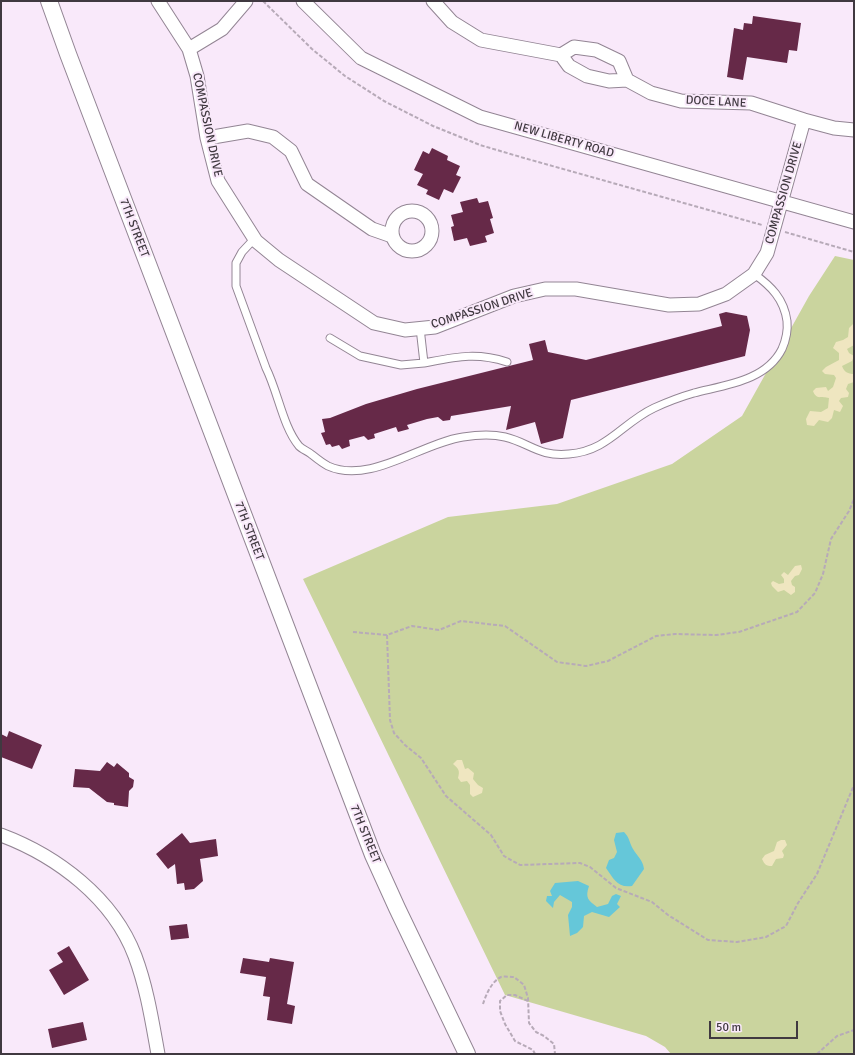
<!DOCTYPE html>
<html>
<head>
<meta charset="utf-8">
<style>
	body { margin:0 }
	#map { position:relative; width:855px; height:1055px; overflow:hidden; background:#f9e9fa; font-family:Signika,sans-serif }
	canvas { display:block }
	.frame { position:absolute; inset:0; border:2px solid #403940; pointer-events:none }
	.scale { position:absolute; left:709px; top:1021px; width:89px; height:18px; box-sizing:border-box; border:2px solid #403940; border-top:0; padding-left:5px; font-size:12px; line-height:14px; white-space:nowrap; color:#403940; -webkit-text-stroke:3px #f9e9fa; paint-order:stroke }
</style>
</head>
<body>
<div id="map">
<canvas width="855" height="1055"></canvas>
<div class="frame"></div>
<div class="scale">50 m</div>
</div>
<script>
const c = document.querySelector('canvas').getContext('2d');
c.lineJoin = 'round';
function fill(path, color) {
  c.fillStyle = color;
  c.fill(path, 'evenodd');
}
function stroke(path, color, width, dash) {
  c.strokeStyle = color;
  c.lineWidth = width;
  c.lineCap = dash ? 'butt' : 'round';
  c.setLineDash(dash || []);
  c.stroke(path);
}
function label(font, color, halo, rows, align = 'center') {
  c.font = font + ' Signika,sans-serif';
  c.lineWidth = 4;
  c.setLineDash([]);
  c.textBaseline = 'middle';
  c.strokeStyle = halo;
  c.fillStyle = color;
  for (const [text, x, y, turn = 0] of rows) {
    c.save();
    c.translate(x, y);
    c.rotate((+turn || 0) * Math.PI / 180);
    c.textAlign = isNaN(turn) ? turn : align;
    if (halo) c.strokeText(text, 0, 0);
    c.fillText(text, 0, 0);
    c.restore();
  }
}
fill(new Path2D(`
	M835 256 854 260V1054H671L665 1047 646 1036 505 995 303 579 448 517 557 504 672 464 742 416 809 296Z`), '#cad49e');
fill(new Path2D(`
	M854 323V345L847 349 849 353 854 356 852 361 842 366C844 372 848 374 854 374V382L848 384 846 389 849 393 848 397 841 398 839 401 843 406 840 412 834 410 832 418 828 422 819 420 814 426 807 425 806 419 810 411 821 412 828 408 829 398C822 396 816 400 813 391L816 388 826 387 828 391 833 387 836 378 834 375 825 374 822 371 826 367 839 360V353L833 348 836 342 843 340 848 337 849 328Z
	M801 565 802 569 799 575 795 576 791 581 792 585 795 587V592L791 595 784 590 778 592 772 586 771 583 773 581 779 584 784 583V579L781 575 784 572 788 575 795 566Z
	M457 760H462L465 769 468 768 474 773 473 779 478 785 483 788 482 793 473 797 470 794V785L467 781 461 782 458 778C460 771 459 769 453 764Z
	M781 840H785L787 845 782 851 784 855 783 858 776 859 772 866C766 866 765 865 762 859L765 855 774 851 777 842Z`), '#efe6c0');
fill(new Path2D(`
	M624 832C630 838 629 842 633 849 637 856 643 860 644 869L632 886C617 888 614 879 606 868L609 860 614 858 617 852 614 840 616 833Z
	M578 881 589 886C585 898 588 900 597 907L608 904 612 896 616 894 621 896 617 904 620 907 609 917 592 912 584 916 583 927 577 933 570 936 568 915 572 907V902L560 895 554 902 553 908 546 901 547 896H552L550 891 555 883Z`), '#65c7d9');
fill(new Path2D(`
	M753 16 801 23 797 51 789 50 787 63 747 57 743 80 727 77 734 28 743 30 744 23 752 24Z
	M432 148 448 156 447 160 460 166 456 175 461 177 453 193 444 189 439 200 426 194 428 190 417 185 423 174 414 170 423 151 429 154Z
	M477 198 479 203 488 201 493 218 490 219 494 233 485 236 487 242 470 246 467 238 454 241 451 227 454 226 451 215 463 212 460 202Z
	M726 312 747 316 750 330 745 356 571 400 563 438 541 444 535 422 506 430 511 406 451 416 450 420 443 421 438 417 427 419 407 425 409 429 398 432 396 427 374 434 375 438 368 440 364 436 349 440 350 446 342 449 339 445 332 447 330 444 326 445 321 433 325 432 322 419 330 418 366 404 417 389 533 360 529 344 545 340 548 352 586 360 722 326 719 314Z
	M9 731 42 745 32 769 1 757V734L7 737Z
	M107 762 114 767 117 763 129 773V777L134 780 133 787 129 791 128 807 114 805V803L107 802 89 788 73 787 75 769 100 771Z
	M182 833 190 843 216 839 218 856 200 859 203 881 194 889 185 890 184 883 177 884 175 864 168 869 156 854Z
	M187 924 189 938 171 940 169 926Z
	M69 946 89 980 64 995 49 970 63 962 57 953Z
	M243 958 269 962 270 958 294 962 287 1004 295 1006 292 1024 267 1020 270 997 263 996 266 977 240 973Z
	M83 1022 87 1040 52 1048 48 1029Z`), '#662948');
const service = new Path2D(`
	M255 238 242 252 236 263V286L266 368C278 392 283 427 299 446 302 449 307 451 311 454 316 458 322 463 328 466 370 485 421 443 463 437 476 435 492 434 505 437 530 443 539 457 569 454 608 451 622 423 654 408 667 402 680 397 694 393 725 385 766 381 782 349 786 340 788 331 787 321 784 299 771 286 754 274
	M330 338 360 356 401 365 424 363 420 328
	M424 363C456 357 476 352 507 362`);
const minor = new Path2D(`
	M158 1 189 49 197 76 207 138 218 181 256 241 279 260 374 323 405 330 435 327 514 296 545 289H576L669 305 699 304 726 294 754 274 767 253 804 120
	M303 1 361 58 480 117 854 222
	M433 1 452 22 481 40 561 55 574 47 596 50 619 61 627 80 609 81 587 76 569 66 561 55
	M189 49 222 29 246 1
	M627 80 651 93 681 101 751 103 804 120 834 128 854 130
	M207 138 248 131 273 137 291 151 307 184 372 229 392 236
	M392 231a20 20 0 1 1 40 0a20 20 0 1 1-40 0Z
	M1 835C57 856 113 898 135 956 147 988 152 1021 158 1054`);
const tertiary = new Path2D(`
	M49 1 68 54 373 855 397 908 467 1054`);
stroke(service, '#938594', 9);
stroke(minor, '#938594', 15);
stroke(tertiary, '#938594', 18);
stroke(new Path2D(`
	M263 1 312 49 345 76 384 101 433 126 480 145 524 158 762 225
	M785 232 854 252
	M353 632 387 635 412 626 439 630 461 621 505 626 557 662 586 666 608 661 656 636 675 634 716 635 739 632 797 612 815 593 823 574 831 539 849 511 854 499
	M387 635 390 720 394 733 405 745 421 758 446 796 491 835 504 856 520 865 580 863 590 867 616 888 652 902 668 915 708 940 737 942 766 937 786 926 798 903 817 874 854 785
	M528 1001 515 995H507L500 1001V1011L505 1024 515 1041 533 1050 535 1054
	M483 1004C486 995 491 982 501 977 504 976 510 977 514 977L524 985 528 998 529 1023 536 1032 544 1036 554 1044 555 1054
	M817 1054 837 1036 854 1030`), '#b7aab8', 2, [4, 2]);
stroke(service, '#fff', 7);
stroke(minor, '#fff', 13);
stroke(tertiary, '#fff', 16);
label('12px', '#403940', '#f9e9fa', [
	["DOCE LANE",716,102,3],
	["COMPASSION DRIVE",207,125,78],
	["NEW LIBERTY ROAD",564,140,16],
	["COMPASSION DRIVE",784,193,-74],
	["7TH STREET",134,228,69],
	["COMPASSION DRIVE",482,309,-18],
	["7TH STREET",249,531,69],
	["7TH STREET",365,834,68]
]);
</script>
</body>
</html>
